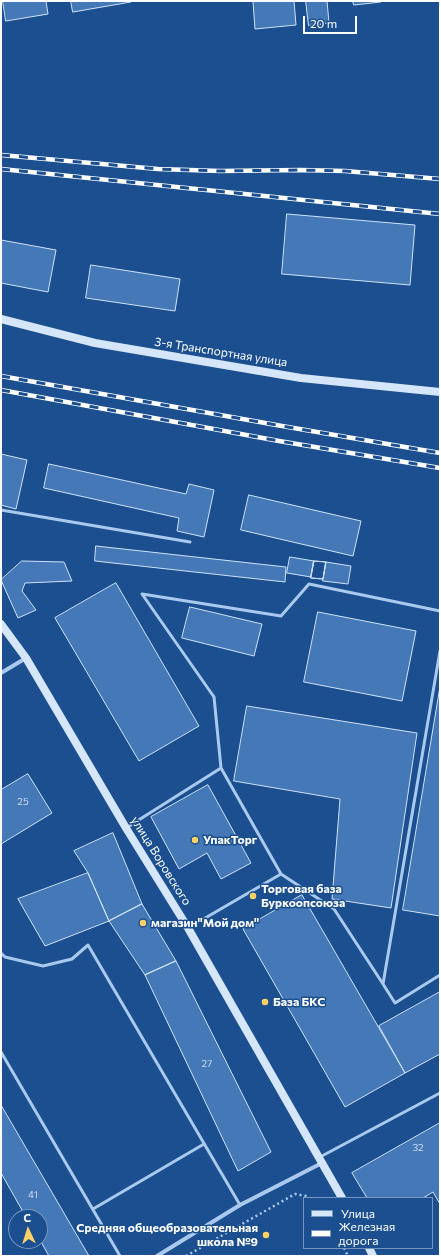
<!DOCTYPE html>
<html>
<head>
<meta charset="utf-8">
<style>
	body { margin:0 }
	#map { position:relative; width:441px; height:1257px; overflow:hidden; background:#1b4f8f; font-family:Commissioner,sans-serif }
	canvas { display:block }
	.frame { position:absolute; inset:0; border:2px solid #fff; pointer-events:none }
	.legend { position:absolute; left:303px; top:1197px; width:130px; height:52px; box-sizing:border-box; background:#1b4f8f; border:1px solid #7695bc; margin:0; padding:5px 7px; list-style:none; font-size:12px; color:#fff }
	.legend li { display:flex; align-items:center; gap:8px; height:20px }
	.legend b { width:20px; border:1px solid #7695bc }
	.north { position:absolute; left:8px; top:1209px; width:40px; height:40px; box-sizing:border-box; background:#1b4f8f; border:1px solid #7695bc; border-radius:50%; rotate:356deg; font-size:11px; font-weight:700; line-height:16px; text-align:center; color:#fff }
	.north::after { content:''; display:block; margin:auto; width:14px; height:18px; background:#ffd166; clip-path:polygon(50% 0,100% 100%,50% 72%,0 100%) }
	.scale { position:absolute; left:303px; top:16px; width:54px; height:18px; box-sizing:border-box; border:2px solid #fff; border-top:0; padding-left:5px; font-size:12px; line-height:14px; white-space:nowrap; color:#fff; -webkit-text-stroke:3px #1b4f8f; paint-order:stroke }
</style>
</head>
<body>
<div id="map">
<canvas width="441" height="1257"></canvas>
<div class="frame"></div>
<ul class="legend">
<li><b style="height:5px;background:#d6e6fa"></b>Улица</li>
<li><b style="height:5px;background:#fff"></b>Железная дорога</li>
</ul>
<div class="north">С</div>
<div class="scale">20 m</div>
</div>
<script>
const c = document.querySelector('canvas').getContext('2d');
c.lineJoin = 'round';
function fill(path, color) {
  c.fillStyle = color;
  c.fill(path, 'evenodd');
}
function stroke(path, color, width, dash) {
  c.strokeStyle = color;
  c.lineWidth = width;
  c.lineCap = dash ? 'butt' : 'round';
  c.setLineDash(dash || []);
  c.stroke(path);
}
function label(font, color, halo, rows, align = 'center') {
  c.font = font + ' Commissioner,sans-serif';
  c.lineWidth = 3;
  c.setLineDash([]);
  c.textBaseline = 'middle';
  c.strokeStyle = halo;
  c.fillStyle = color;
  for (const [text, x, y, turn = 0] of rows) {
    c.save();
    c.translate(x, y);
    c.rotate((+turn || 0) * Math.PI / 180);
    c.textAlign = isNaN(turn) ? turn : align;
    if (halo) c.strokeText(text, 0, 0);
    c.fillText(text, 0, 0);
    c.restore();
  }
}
const building = new Path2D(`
	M3 1H46L48 14 6 21Z
	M71 1H131V2L73 12Z
	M261 1H294L296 25 255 29 253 2Z
	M306 1H327L329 23 309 26Z
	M353 1H381V2L354 5Z
	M287 214 415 225 410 285 282 274Z
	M1 240 56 250 48 292 1 283Z
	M91 265 180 279 175 311 86 298Z
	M1 454 27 460 16 509 1 505Z
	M49 464 186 494 189 484 214 490 204 537 177 531 179 518 44 488Z
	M249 495 361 521 353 556 241 530Z
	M96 546 286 567 285 582 95 561Z
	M290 557 314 561 311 577 287 573Z
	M22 561 64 562 72 581 25 583 22 591 36 610 18 618 1 580Z
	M314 561 326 562 323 579 311 578Z
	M314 561 326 562 323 579 311 578Z
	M326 562 351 566 348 584 323 581Z
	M116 583 199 726 139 761 55 618Z
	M190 607 262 624 254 656 182 638Z
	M318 612 416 631 402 701 304 682Z
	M440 687V916L403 910Z
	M247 706 417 733 391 908 332 899 340 799 234 781Z
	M28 774 52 813 1 844V790Z
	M208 785 251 863 221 879 207 853 179 869 151 817Z
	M113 833 142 904 109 921 88 873 74 851Z
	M88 873 109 921 45 946 18 899Z
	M302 895 405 1073 345 1107 243 929Z
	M142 904 176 961 145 975 109 921Z
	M176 961 271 1152 238 1171 145 975Z
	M440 992V1054L405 1073 379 1026Z
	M1 1105 89 1256H49L40 1240V1217H26L1 1173Z
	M440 1123V1204L433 1192 423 1198H367L352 1173Z`);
fill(building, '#4478b7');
stroke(building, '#cfe3fa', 1);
stroke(new Path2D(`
	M344 1248 348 1256
	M186 1256 295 1194 306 1196 309 1198`), '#a9c9ee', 2.5, [2, 3]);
stroke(new Path2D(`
	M1 510 190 542
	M440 611 309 584 281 616 142 594 214 697 221 768 281 874 334 909 383 984 440 651
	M126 828 221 768
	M188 928 281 874
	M1 953 5 957 43 966 72 959 88 945 240 1205
	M383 984 395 1003 440 975
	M1 1052 120 1256
	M320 1157 440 1093
	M93 1209 204 1144`), '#a9c9ee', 3);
stroke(new Path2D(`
	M1 673 26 658
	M157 1256 240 1205 322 1163`), '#a9c9ee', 4);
stroke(new Path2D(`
	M1 319 95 343 301 378 440 392
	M1 624 26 658 126 828 188 928 342 1198
	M369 1248 373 1256`), '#d6e6fa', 8);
const rail = new Path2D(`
	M1 155 158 169 220 171 300 170 345 171 440 179
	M1 169 440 214
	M1 376 282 426 440 453
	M1 390 279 441 440 468`);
stroke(rail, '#fff', 4.5);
stroke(rail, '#1b4f8f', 3, [9]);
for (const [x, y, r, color] of [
	[195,840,4,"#ffd166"],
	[253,896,4,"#ffd166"],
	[143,923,4,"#ffd166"],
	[265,1002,4,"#ffd166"],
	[266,1235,4,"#ffd166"]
]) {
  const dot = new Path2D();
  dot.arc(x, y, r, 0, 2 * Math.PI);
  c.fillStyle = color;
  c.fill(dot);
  stroke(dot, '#1b4f8f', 1.5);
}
label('10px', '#d0dded', null, [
	["25",23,802],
	["27",207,1064],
	["32",418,1148],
	["41",33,1195]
]);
label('12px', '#fff', '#1b4f8f', [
	["3-я Транспортная улица",221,352,9],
	["улица Воровского",161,861,58]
]);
label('bold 12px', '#fff', '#1b4f8f', [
	["УпакТорг",203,840],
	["Торговая база",261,889],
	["Буркоопсоюза",261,903],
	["магазин\"Мой дом\"",151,923],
	["База БКС",273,1002],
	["Средняя общеобразовательная",258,1228,"right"],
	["школа №9",258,1242,"right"]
], 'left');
</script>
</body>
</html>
